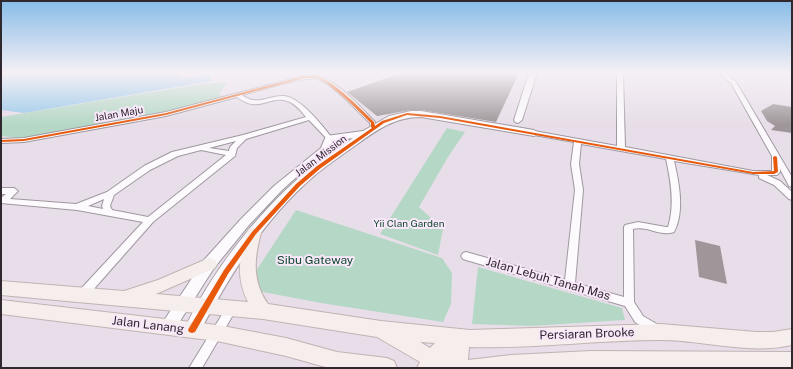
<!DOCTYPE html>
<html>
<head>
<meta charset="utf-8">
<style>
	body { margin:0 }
	#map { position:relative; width:793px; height:369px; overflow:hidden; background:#e8dee9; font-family:"Public Sans",sans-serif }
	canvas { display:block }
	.frame { position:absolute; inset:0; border:2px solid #2f282f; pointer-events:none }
</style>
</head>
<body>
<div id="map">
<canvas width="793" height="369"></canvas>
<div class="frame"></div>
</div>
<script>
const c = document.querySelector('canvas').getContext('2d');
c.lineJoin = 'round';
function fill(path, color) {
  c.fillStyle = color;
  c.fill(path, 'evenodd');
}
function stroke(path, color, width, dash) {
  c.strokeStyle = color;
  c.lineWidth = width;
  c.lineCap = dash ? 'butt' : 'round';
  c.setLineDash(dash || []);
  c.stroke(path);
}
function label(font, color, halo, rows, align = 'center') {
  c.font = font + ' "Public Sans",sans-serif';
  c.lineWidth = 4;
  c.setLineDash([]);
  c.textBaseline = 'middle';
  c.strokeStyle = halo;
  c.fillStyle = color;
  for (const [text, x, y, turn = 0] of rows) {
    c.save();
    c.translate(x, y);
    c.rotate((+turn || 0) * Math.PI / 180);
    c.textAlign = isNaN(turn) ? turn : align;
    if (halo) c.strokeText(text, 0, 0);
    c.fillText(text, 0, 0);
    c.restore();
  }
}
fill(new Path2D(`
	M228 82 219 93 223 99 138 120 27 139 1 136V117L201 84Z
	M447 128 465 132 448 157 419 207 443 229 438 255 380 234Z
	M296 210 442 258 452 273 451 304 443 322 321 303 263 292 252 277Z
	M478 267 622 308 625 320 531 326 472 324Z`), '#b5d8c6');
fill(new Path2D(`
	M1 73H259L24 113 1 110Z`), '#98c9e8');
fill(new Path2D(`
	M179 73H259L212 81 210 74 180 79Z`), '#e8dee9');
fill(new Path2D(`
	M401 73H519L496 122 421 110H411L377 116 347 92Z
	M773 104 792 107V133L771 130 775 126 767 121 761 111Z
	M695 240 720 246 727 284 699 277Z`), '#9e9699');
const street = new Path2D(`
	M617 73H623L625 147 753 171H772V156L731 83 719 73H725L736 82 792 177V187L789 186 780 169V172L777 175H767L780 181 792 192V200L789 199 774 185 759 178V175L674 161C679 182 685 212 674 232 660 237 647 225 633 229L634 302 643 316 660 326 662 330 660 334 656 335 635 322 625 306 466 260 463 259 461 256 463 253 466 252 565 280 575 190 571 164 574 142 534 135 531 133 534 131 617 146ZM581 144 666 159C671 181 675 206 668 227H666L638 222 625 225 624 227V297L575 283 583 190 579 164Z
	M311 75C333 75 360 107 375 122V128H371L370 123C357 111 334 85 318 79 306 75 257 92 242 95 258 107 268 95 284 96 301 98 322 125 332 138L329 140 327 139 309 120 246 139 237 148 235 156 153 222 85 299 81 300 77 299 76 296 77 293 143 222 77 210 1 203V198L6 194H1V188H14L18 191 10 199 76 204 107 192 144 166 172 152 243 135 306 117C301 111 295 103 287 101 269 95 259 114 237 97L166 116 24 142 1 143V139L24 138 166 112 303 76ZM236 141 230 147 229 151 209 148ZM201 150 226 155 148 217 112 210 110 206 114 195 150 170 178 156ZM104 199 102 206 103 209 88 206Z
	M232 303 236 305 237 308 202 368H189L228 305Z`);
const secondary = new Path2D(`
	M529 73H537L522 120 518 123 515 122 514 120Z
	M411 111H421L534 130 539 133 534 136 421 117C394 117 377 130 356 145 342 155 327 165 314 176 263 220 229 277 198 335L192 337 186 335 184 330C210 274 255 216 301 176 318 162 336 151 353 138L333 141 329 151 302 172 282 190 249 225 214 268 173 332 168 334 163 332 160 327 163 322 204 260 241 219 274 186 321 148 326 136 363 131 389 116Z`);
const primary = new Path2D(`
	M254 228 259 229 261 233C254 259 252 281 268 304L381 321 470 330 661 324 756 332H773L792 329V345C748 355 704 340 660 340 596 340 532 349 469 347L468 360 511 355 591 351 792 352V368H417L420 362 377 337 263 319 1 295V281L124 291 158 280 209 258 215 260 217 264 215 268 156 294 248 302C236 278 239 258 247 233L249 229ZM420 342 435 343 430 348Z
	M1 300 217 325 286 338 337 352 387 358 394 361 397 368H329L286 356 217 341 1 314Z`);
stroke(street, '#9f98a0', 2);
stroke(secondary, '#9f98a0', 2);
stroke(primary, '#c0b3b3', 2);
fill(street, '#fcfafc');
fill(secondary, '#fcfafc');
fill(primary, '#f5eeec');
fill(new Path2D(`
	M304 76C309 76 314 75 319 77 335 82 362 110 374 122L375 126 382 121 407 113 440 116 753 172 774 171 773 157 775 156 777 157 778 172 774 174H753L440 118 407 115 384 123 321 168 300 186 256 234 228 274 195 332 192 333 189 332 188 330 189 328 224 270 252 232 296 184 317 166 372 128 371 127V123L346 99 325 82 317 78H305L166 115 24 141 1 142V140L24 139 166 113Z`), '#e8590c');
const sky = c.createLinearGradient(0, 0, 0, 125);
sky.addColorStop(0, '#88bce8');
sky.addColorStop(0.58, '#f5f0f5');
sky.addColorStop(1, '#f5f0f500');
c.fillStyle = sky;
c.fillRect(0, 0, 793, 125);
label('10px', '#2f282f', '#f9e7fa', [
	["Jalan Maju",119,114,-10],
	["Jalan Mission",321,156,-37]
]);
label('10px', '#0f482e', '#f9e7fa', [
	["Yii Clan Garden",409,224]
]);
label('12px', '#0f482e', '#f9e7fa', [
	["Sibu Gateway",315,260]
]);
label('12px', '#2f282f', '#f9e7fa', [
	["Jalan Lebuh Tanah Mas",548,279,16],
	["Jalan Lanang",148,325,7],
	["Persiaran Brooke",587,334,-2]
]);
</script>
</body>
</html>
